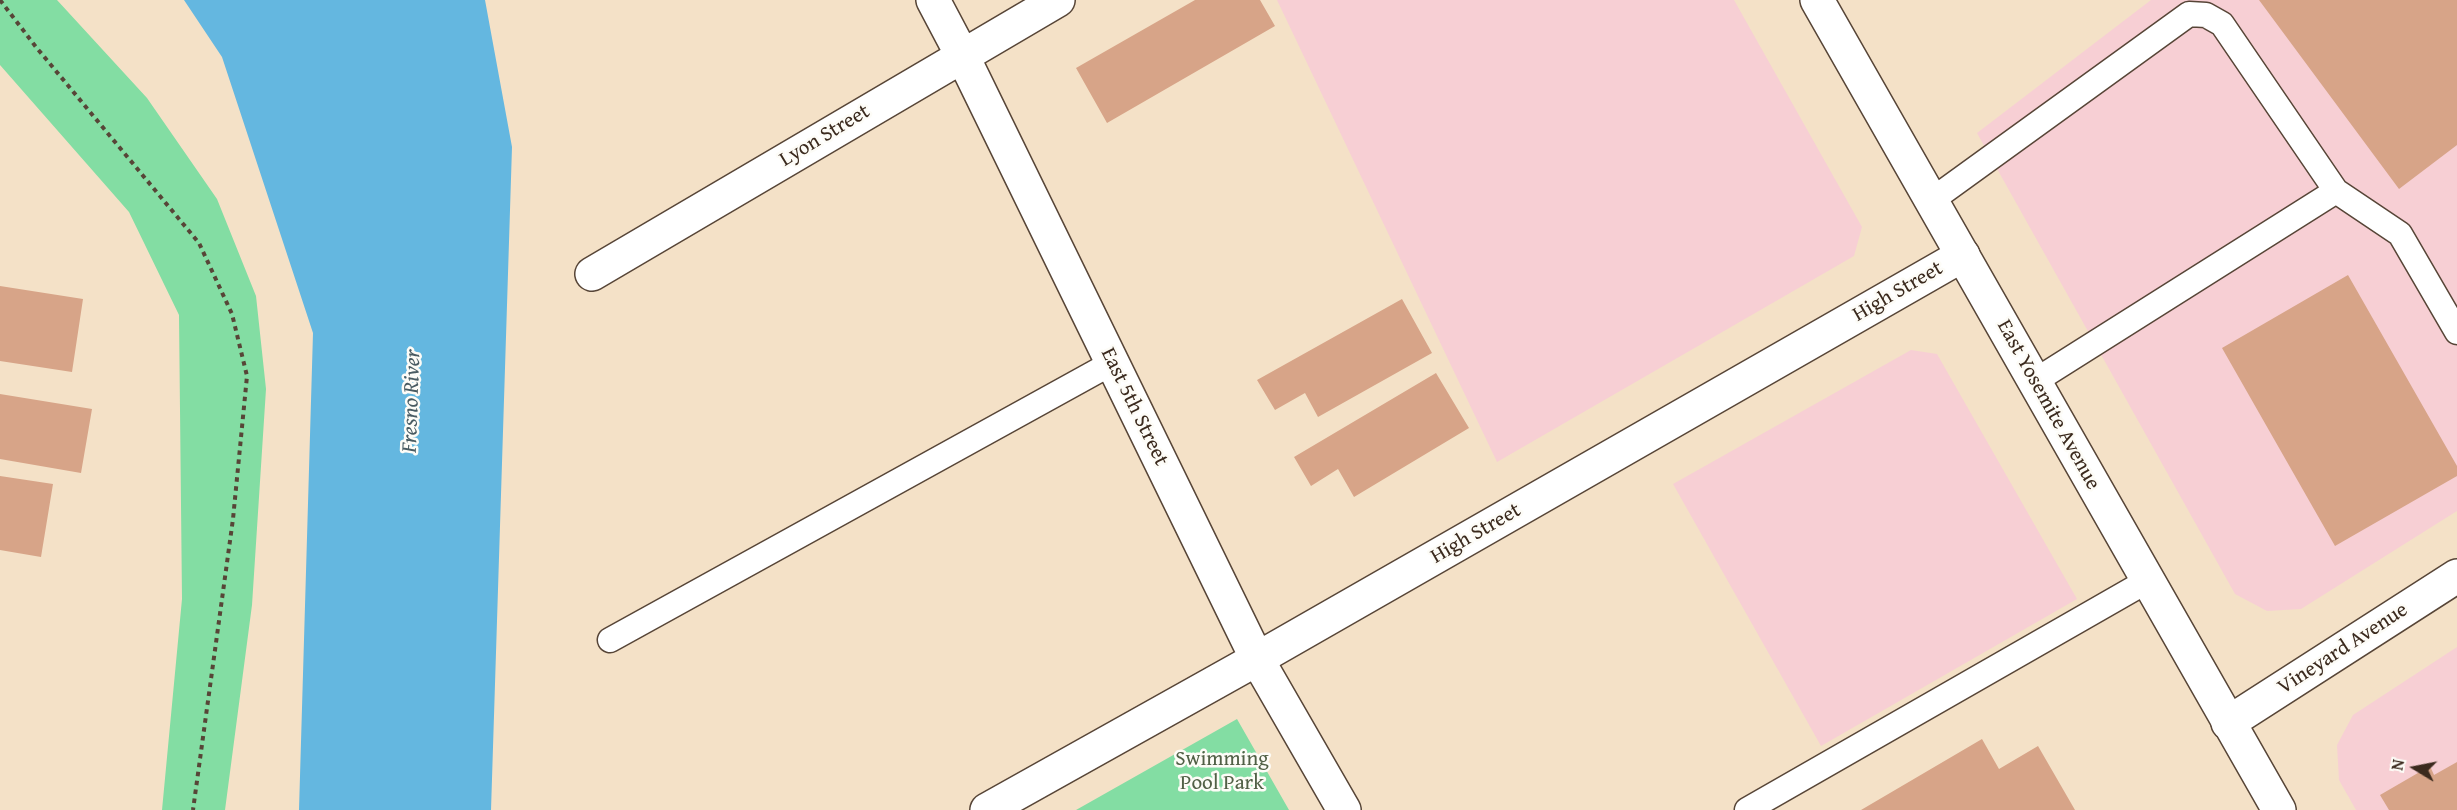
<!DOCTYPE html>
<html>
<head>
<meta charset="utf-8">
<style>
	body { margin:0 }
	#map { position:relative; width:2457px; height:810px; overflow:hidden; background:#f4e1c7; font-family:"Gentium Book Plus",serif }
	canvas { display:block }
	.north { position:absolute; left:2385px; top:738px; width:60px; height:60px; -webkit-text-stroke:4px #fdfcf7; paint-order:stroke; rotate:280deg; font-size:16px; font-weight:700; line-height:24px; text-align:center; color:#3b2a1e }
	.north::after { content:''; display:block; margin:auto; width:21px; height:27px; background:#3b2a1e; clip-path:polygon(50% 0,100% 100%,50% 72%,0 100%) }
</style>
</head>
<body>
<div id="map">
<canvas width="2457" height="810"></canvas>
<div class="north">N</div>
</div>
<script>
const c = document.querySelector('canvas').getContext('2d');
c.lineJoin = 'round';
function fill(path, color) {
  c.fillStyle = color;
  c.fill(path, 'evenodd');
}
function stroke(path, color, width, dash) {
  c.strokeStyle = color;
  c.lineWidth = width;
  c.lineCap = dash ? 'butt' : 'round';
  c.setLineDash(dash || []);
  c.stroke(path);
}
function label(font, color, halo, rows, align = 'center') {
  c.font = font + ' "Gentium Book Plus",serif';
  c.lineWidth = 5;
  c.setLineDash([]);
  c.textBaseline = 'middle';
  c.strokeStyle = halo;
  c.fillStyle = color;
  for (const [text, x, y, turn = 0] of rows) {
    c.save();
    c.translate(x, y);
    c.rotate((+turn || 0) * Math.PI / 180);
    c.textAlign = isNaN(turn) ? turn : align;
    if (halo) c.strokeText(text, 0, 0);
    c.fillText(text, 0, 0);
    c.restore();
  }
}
fill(new Path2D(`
	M1277 0H1734L1862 227 1854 256 1497 462Z
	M2151 0H2457V511L2301 609 2267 611 2235 594 1977 133Z
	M1911 350 1937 354 2077 599 1821 746 1673 484Z
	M2457 647V810H2356L2339 780 2337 745 2353 715Z`), '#f7cfd4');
fill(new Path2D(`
	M0 0H57L147 98 217 199 256 296 266 389 252 605 225 810H162L182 599 179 315 129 212 0 65Z
	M1237 719 1289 810H1076Z`), '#83dda3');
fill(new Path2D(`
	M184 0H485L512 147 491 810H299L313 333 222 57Z`), '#64b7e0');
fill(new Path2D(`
	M1195 0H1260L1275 26 1107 123 1076 68Z
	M2259 0H2457V145L2399 189Z
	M2348 275 2457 466V476L2335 546 2222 348Z
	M0 286 83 299 72 372 0 361Z
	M1402 299 1432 353 1318 417 1305 393 1275 410 1257 380Z
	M1436 373 1469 428 1354 497 1338 469 1311 486 1294 457Z
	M0 394 92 409 81 473 0 459Z
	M0 476 53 484 41 557 0 550Z
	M1982 739 1999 769 2038 746 2075 810H1861Z
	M2457 762V810H2389L2380 795 2430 766 2434 775Z`), '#d7a488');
const service = new Path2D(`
	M2336 191 2400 234 2457 332
	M1932 200 2189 14 2206 15 2222 24 2336 191 2035 381
	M610 640 1112 363
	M1747 810 2147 581`);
const minor = new Path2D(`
	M933 0 962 55 1257 659 1344 810
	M592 274 1058 0
	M2228 723 2457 576
	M987 810 1257 659 1963 255`);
const primary = new Path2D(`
	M1817 0 2279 810`);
stroke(service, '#574537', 27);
stroke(minor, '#574537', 36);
stroke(primary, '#574537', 36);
stroke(new Path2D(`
	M0 0 36 47 199 243 232 314 247 376 233 519 193 810`), '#574537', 4, [4.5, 4.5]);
stroke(service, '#fff', 24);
stroke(minor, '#fff', 33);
stroke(primary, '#fff', 33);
label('21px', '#3b2a1e', '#fdfcf7', [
	["Lyon Street",825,136,-31],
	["High Street",1898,292,-30],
	["East Yosemite Avenue",2048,405,61],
	["East 5th Street",1134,407,64],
	["High Street",1476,534,-30],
	["Vineyard Avenue",2343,649,-33]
]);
label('21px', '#516046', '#fdfcf7', [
	["Swimming",1222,760],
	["Pool Park",1222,784]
]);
label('italic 22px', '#495b62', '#fdfcf7', [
	["Fresno River",412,401,-88]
]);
</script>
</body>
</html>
